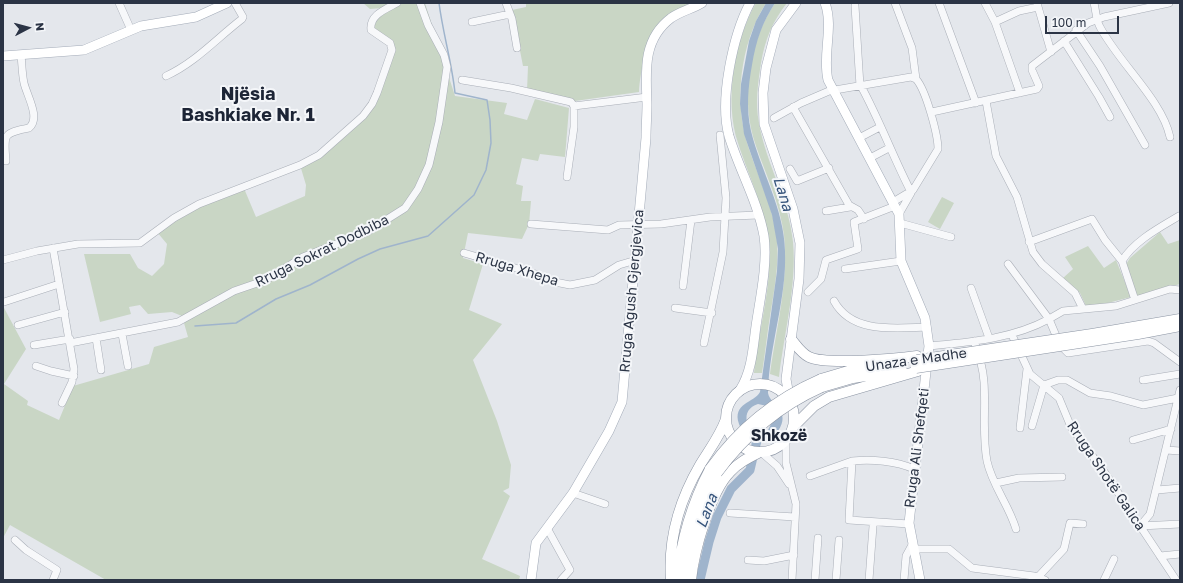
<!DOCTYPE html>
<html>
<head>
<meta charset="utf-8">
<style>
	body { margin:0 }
	#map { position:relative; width:1183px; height:583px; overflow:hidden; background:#e4e7ec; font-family:"Golos Text",sans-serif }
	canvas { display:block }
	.frame { position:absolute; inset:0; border:4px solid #2b3445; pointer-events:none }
	.north { position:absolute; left:8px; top:8px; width:40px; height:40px; -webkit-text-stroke:3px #f4f6f9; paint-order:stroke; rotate:84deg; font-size:11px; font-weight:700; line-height:16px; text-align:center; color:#2b3445 }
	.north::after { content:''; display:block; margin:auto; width:14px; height:18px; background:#2b3445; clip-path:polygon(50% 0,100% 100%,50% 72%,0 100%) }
	.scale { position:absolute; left:1045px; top:16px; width:74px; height:18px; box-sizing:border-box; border:2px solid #2b3445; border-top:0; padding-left:5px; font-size:12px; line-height:14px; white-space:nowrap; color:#2b3445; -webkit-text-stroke:3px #f4f6f9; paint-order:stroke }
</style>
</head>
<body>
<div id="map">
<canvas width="1183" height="583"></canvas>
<div class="frame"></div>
<div class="north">N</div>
<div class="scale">100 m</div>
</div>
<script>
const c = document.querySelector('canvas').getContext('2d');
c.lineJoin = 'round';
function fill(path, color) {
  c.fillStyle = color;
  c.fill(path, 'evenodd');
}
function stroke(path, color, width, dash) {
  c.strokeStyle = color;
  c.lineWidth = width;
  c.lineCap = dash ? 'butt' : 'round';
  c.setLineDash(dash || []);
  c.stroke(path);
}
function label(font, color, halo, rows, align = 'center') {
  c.font = font + ' "Golos Text",sans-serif';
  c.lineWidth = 4;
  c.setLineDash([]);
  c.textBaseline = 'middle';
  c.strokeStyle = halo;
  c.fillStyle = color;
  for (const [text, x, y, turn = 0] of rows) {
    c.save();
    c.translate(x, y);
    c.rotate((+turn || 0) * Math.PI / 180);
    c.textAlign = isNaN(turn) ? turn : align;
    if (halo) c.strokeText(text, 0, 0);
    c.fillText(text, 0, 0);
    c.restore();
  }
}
fill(new Path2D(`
	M363 3H425L455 96 507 103 504 114 527 120 535 99 569 108 565 157 540 154 538 161 522 158 516 184 523 186 521 201H531L529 224 522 239 468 233 463 258 483 264 469 310 502 324 473 360 497 421 511 465 509 488 503 491 510 496 482 559 520 576 519 580H106L10 525 3 538V306L26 349 4 384 28 401 27 405 59 420 73 386 149 364 154 347 188 337 182 316 172 312 148 314 140 305 129 307 131 314 100 322 84 254H130L138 268 152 276 164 264 167 244 157 232 166 224 243 186 256 217 305 196 306 185 300 165 310 160 368 110 392 46 371 30 383 8 370 9Z
	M526 3H691C682 7 672 12 664 18 648 32 640 72 639 92L575 101 527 91 528 66H523L512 10 526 7Z
	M756 3H766C740 44 733 102 749 149 759 179 774 209 777 241 779 266 774 291 770 316 767 335 765 354 762 373H754C758 332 772 288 769 247 766 211 749 177 738 143 724 101 734 41 756 3Z
	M775 3H787C772 22 765 40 761 63 758 83 755 103 759 123 766 164 789 200 793 242 797 285 784 334 779 377L770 374C776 329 789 281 784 235 780 204 766 175 756 146 740 100 748 43 775 3Z
	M942 197 954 203 940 229 928 222Z
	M1160 232 1168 244 1180 240V284L1137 296 1125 266 1130 258Z
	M1088 246 1104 268 1116 260 1131 297 1100 305 1086 306 1080 293 1063 278 1073 269 1065 257Z`), '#c9d6c5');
fill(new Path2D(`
	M766 3H775C762 23 756 41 752 65 748 87 746 109 751 131 761 172 784 208 785 251 787 299 769 345 768 393 770 405 792 411 778 431 772 438 762 438 759 447L752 446C753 435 742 433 739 424 732 403 754 403 760 392L777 271 778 249 772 215 744 134 740 104 741 84 749 41 756 21ZM758 404 767 406 774 418 768 430 760 432 747 422C745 413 749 407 758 404Z`), '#9fb4cc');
stroke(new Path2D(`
	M195 326 236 323 276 299 310 285 358 259 380 249 428 236 474 195 486 170 491 143 490 120 487 100 455 93C452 63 443 34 439 3`), '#9fb4cc', 1.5);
stroke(new Path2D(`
	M700 580 709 542 717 517 731 489 750 470 758 436`), '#9fb4cc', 9);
const minor = new Path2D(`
	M119 3 131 30
	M506 3 512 19 517 48
	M895 3 912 48 916 79
	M939 3 976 103
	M985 3 995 22 1020 93
	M1037 3 1051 52
	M1094 3C1096 11 1096 20 1100 27 1119 63 1162 100 1170 137
	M855 6 860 86
	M472 22 510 14
	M995 22 1019 11 1038 7
	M1076 30 1100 66 1145 145
	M1064 41 1099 97 1110 117
	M166 76C196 62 216 39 242 19L243 17 235 3
	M462 80 511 88 571 102 574 106 647 97
	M861 86C880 121 893 157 911 192
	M986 101 996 156 1017 197 1033 252 1042 264 1075 293 1083 309
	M793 107 849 205 858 210 864 219
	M932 112 1037 89 1039 86 1032 70V66L1088 23 1104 17 1169 3
	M774 118 801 103 829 91 911 77 916 79
	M859 138 880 127
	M870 158 889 148
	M6 161C4 135 2 133 29 128 41 118 27 96 24 83 22 74 22 64 21 55
	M790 169 797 181 829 168
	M567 177 574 127V106
	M893 202 913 190 938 149C938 135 926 90 916 79
	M826 211 850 207
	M899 214 911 193
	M900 223 951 237
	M531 224 608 230 619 225 661 224 710 217 758 215
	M1029 242 1092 219 1105 240 1122 261
	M53 248 74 369 72 382 62 403
	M464 253 536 274 555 282 570 285 595 280 619 265 636 260
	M3 260 37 251 78 244 140 243 174 218 199 204 300 165 319 155 363 116 372 104 377 93 392 50 390 43 371 30C369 15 386 9 397 3
	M1008 264 1049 319 1063 311 1116 306 1170 289 1180 290
	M845 269 901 261
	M683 286 691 220
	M971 288 989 338
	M808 292 821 279 826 260 858 249 854 222 895 206
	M1135 300 1122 261C1134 241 1159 228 1179 216
	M834 301C852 334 894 328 927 327
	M4 302 59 284
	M675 308 712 313
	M18 325 65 312
	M122 334 128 366
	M1012 335 1030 374 1059 398 1071 427 1105 473 1176 580
	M96 338 101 370
	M974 341C979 354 983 368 984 382 986 409 982 435 987 461 992 485 1009 505 1016 529
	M70 343 178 322 234 291 266 280 303 257 367 232 405 208 418 189 429 165 439 122 447 67 444 55 428 25 420 3
	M704 343 723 252 726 198 720 135
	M34 345 70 339
	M929 346C970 342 1012 339 1049 319L1060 345 1068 353 1148 341 1154 343 1180 362
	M36 366 51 371 74 376
	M1143 380 1180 374
	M1032 426 1044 385 1058 380H1067L1090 393 1111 396 1143 405 1178 398
	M1020 428 1027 369
	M1133 440 1171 429
	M786 441V463L796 504 792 580
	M1166 450 1180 451
	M762 453 777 466 789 484
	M852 461 849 520 909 524
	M810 476 852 461C872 459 896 461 914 469
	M996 483 1019 478 1062 477
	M1157 490 1180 488
	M573 493 605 504
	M730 513 795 517
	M1140 526 1150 514 1180 390
	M1140 526 1180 524
	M547 528 570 570 561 580
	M15 540 26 550 57 570 53 580
	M913 549H949L972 568 1034 576 1045 580
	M1160 556 1180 554
	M748 560 764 561 794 555
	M1038 577 1064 549 1070 523 1083 524
	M815 580 818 538
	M836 580 839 540
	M869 580 873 526
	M904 580 906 556 912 545
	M1104 580 1114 559`);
const major = new Path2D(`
	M825 3C834 27 822 55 828 80L899 214 901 261 925 318 929 346 927 363 909 523 920 580
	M3 56 84 50 141 26 196 17 227 3
	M740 390C752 371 753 348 756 326 760 299 768 263 764 236 758 202 739 169 729 136 719 100 733 35 750 3
	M790 401 786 379 799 279 800 243 793 209 764 124 763 93 766 68 776 30 796 3
	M531 580 536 543 573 493 609 431 622 402 646 138C646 126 647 115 647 104 646 72 642 40 671 18 681 11 692 9 702 3`);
const highway = new Path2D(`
	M791 339C797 346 801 353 809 357 825 365 896 359 917 356
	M821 379 848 371 883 364
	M726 418a34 34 0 1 1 68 0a34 34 0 1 1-68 0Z
	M822 387 853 378 902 370
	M793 427 814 406 829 397 918 371
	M671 580C668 539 679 501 700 465 709 450 720 436 726 419
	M677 580C681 540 691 505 710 469
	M684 580C686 542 698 505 717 473
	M691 580C694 552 710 492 730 472 738 463 748 458 758 453`);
stroke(minor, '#a9aeb7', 8);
stroke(major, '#a3abb8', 10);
stroke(highway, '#8b94a3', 11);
stroke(minor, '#f7f8fa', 7);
stroke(major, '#fff', 9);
stroke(highway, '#fff', 10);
const highwayBridge = new Path2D(`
	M917 360 1092 334 1180 319
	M916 368 1138 334 1180 326
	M710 469C739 428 775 399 821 379
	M717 473C745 435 779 406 822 387`);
stroke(highwayBridge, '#8b94a3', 11, []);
stroke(highwayBridge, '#fff', 10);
label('14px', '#2b3445', '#f4f6f9', [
	["Rruga Sokrat Dodbiba",322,251,-26],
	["Rruga Xhepa",517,269,17],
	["Rruga Agush Gjergjevica",632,291,-85],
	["Unaza e Madhe",916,360,-8],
	["Rruga Ali Shefqeti",917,448,-83],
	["Rruga Shotë Galica",1106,476,56]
]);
label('italic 15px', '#34527a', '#f4f6f9', [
	["Lana",783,194,73],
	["Lana",707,511,-69]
]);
label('bold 16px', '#1d2536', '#f4f6f9', [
	["Shkozë",779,436]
]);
label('bold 18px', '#1d2536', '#f4f6f9', [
	["Njësia",248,94],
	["Bashkiake Nr. 1",248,115]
]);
</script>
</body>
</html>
